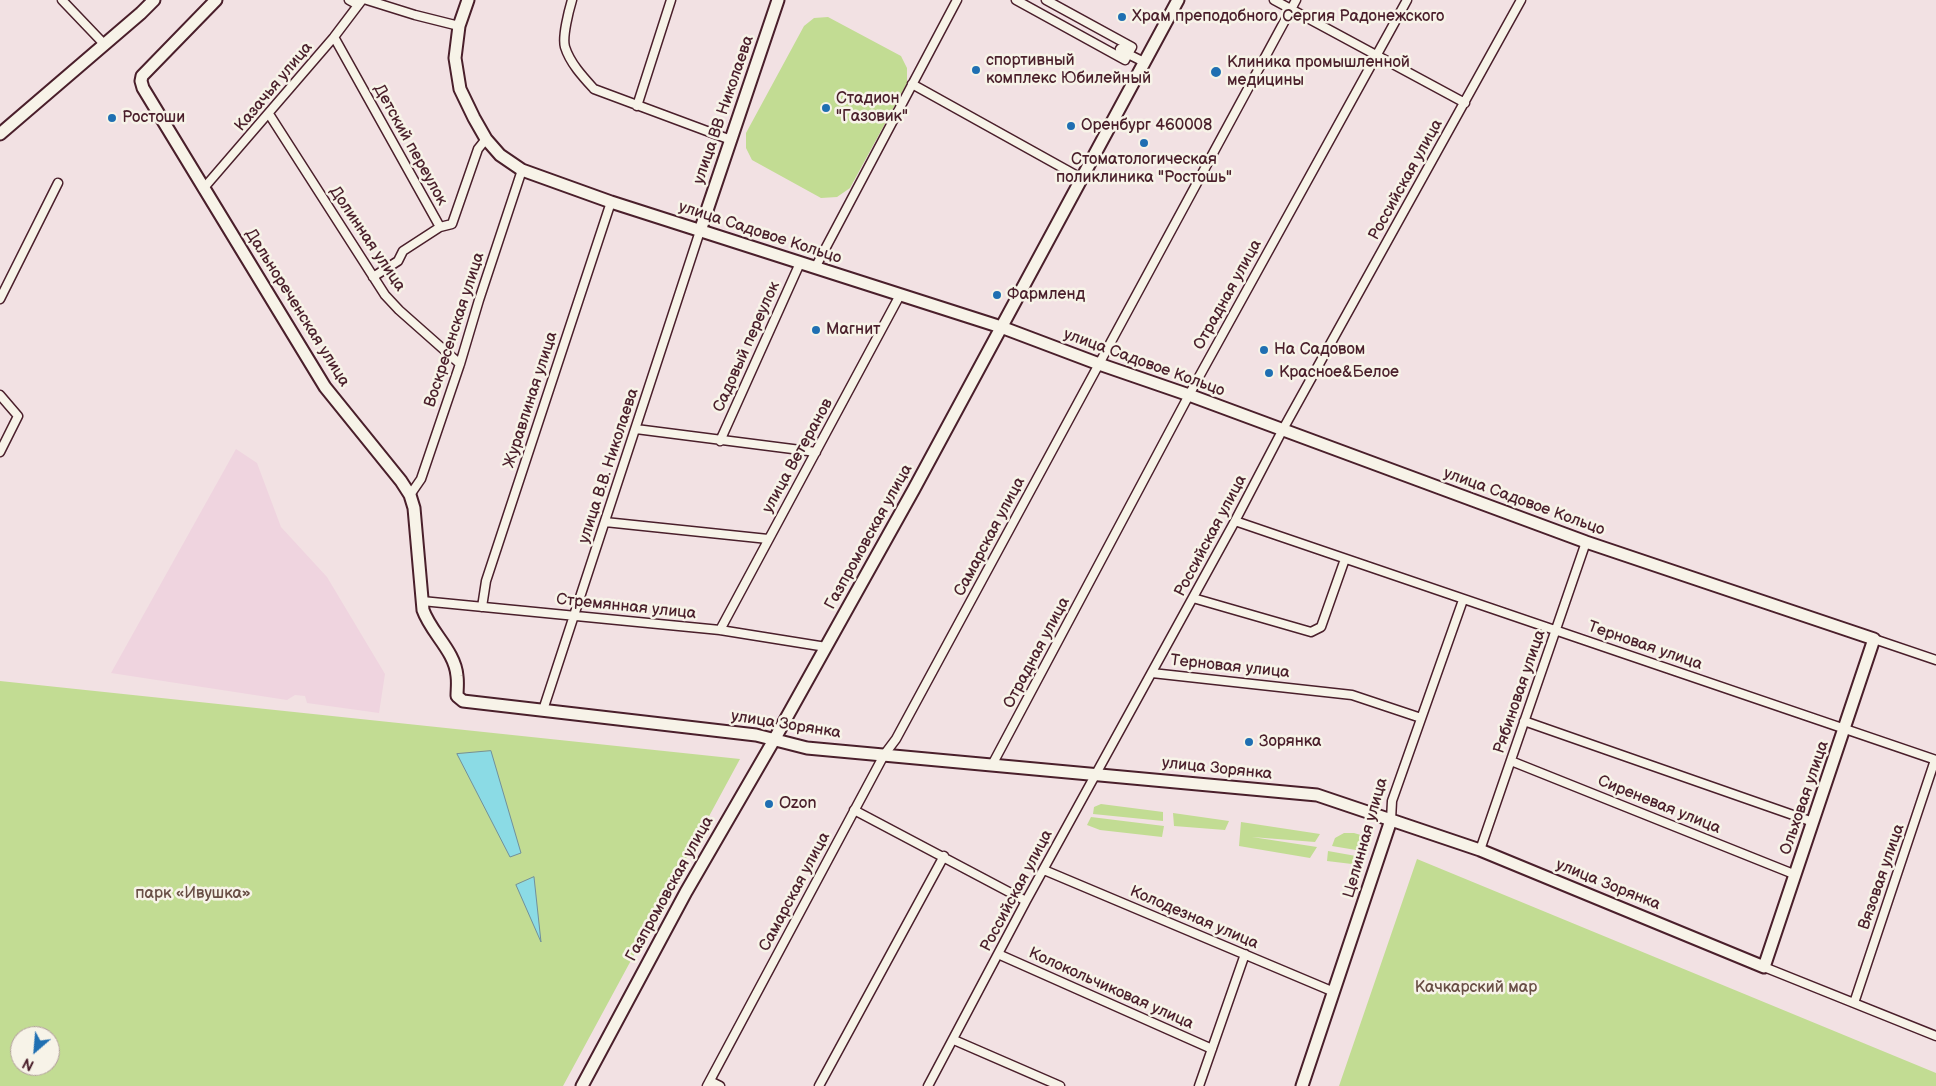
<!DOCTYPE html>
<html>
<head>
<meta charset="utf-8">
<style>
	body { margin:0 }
	#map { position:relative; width:1936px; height:1086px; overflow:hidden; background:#f2e1e3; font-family:"Balsamiq Sans",sans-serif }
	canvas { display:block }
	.north { position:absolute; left:10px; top:1026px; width:50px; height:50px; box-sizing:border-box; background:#f7f3e8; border:1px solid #b29e9c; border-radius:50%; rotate:207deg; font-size:14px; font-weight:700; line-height:20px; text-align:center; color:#4a1f2b }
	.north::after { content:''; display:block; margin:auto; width:18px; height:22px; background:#1f6fb2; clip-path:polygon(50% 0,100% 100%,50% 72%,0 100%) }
</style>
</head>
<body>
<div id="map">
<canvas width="1936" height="1086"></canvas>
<div class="north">N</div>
</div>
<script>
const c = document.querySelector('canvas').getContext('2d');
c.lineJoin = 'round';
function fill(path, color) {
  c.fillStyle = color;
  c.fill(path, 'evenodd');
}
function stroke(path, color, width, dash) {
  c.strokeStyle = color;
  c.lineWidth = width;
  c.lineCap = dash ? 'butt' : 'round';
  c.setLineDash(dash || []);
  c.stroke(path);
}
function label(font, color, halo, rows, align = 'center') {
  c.font = font + ' "Balsamiq Sans",sans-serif';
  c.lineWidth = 5;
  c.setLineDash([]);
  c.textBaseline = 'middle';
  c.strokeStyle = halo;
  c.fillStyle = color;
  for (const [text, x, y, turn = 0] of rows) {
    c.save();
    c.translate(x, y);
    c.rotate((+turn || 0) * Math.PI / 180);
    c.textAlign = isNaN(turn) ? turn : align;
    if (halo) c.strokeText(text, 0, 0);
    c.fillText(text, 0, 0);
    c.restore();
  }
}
fill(new Path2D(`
	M236 449 257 463 281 527 327 577 385 674 379 713 307 703 305 696 295 695 287 700 111 673Z`), '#efd4df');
fill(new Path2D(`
	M828 17 901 56 907 68V83L850 188 837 197 821 198 752 160 746 148V133L804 26 814 18Z
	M0 681 740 759 563 1086H0ZM20 1036H50V1066H20Z
	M1101 804 1163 812V821L1093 814 1094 807Z
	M1173 813 1229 821 1225 830 1174 826Z
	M1091 817 1164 826 1162 837 1100 830 1087 825Z
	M1241 822 1320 834 1315 842 1252 837 1317 847 1310 858 1239 846Z
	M1344 833H1354L1371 838 1368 852 1332 846 1335 838Z
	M1328 851 1356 856 1352 864 1327 861Z
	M1417 859 1936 1073V1086H1339Z`), '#c2dc93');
const water = new Path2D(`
	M491 751 521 853 510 857 457 754Z
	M534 877 541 942 516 885Z`);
fill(water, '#8bdbe5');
stroke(water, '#71909b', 1);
const street = new Path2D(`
	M62 0 105 45
	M349 0 358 5
	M367 0 415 15 459 26
	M572 0C569 10 562 37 565 47 570 63 583 77 594 89L731 140
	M1016 0 1125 60 1128 54 1144 62
	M1046 0 1132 47 1128 54 1120 49
	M1274 0 1465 103
	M334 37 440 227 452 224 478 149 486 139
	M912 84 1081 178
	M637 106 671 0
	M269 114 385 295 399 310 460 364
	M203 189 334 37 362 0
	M815 268 957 0
	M373 277 398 261 403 251 440 227
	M0 299 58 183
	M0 395 18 416 0 452
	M636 429 816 452
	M720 441 800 263
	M410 495 421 479 460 364 479 300 522 170
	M1235 521 1936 760
	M605 522 768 539
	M1193 598 1311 632 1321 627 1345 559
	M422 601 720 630 826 647
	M482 607 486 581 611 202
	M720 630 900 295
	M1874 639 1936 660
	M1152 673 1352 695 1421 718
	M543 710 700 231
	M1524 721 1813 822
	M1511 761 1796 875
	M992 765 1189 395 1407 0
	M854 810 1026 901
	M1391 820 1392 801 1463 600
	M1480 850 1586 542
	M1044 870 1334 992
	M998 954 1212 1049
	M1764 967 1936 1036
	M1854 1003 1935 760
	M954 1040 1060 1086
	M710 1081 720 1086
	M707 1086 884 755 896 739 1296 0
	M819 1086 944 856
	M928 1086 1026 901 1235 521 1282 431 1521 0
	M1199 1086 1245 954`);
const secondary = new Path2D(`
	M216 0 142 76 141 81 143 88 325 387 401 481 410 495 414 508 423 610C431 633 455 651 457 676 458 683 457 690 457 696L463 701 756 735 807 748 1317 795 1480 850 1764 967 1874 639 1586 542 1189 395 1099 364 1001 327 611 202 522 170 500 155 486 139 474 118 460 89 455 58 459 26 468 0
	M0 134 141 13 154 0
	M700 231 778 0
	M582 1086 686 892 774 740 914 489 1178 0
	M1302 1086 1391 820`);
stroke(street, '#4a1f2b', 11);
stroke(secondary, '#4a1f2b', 15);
stroke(street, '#f7f3e8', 8);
stroke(secondary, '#f7f3e8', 11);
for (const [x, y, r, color] of [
	[1122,17,5,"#1f6fb2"],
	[976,70,5,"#1f6fb2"],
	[1216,72,6,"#1f6fb2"],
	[826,108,5,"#1f6fb2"],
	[112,118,5,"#1f6fb2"],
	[1071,126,5,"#1f6fb2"],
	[1144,143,5,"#1f6fb2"],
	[997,295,5,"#1f6fb2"],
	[816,330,5,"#1f6fb2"],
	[1264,350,5,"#1f6fb2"],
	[1269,373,5,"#1f6fb2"],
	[1249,742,5,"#1f6fb2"],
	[769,804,5,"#1f6fb2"]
]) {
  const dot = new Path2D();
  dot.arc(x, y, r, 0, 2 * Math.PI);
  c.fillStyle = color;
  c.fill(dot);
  stroke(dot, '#f7f3e8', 2);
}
label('16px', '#4a1f2b', '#f7f3e8', [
	["Храм преподобного Сергия Радонежского",1132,17],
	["спортивный",986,61],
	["комплекс Юбилейный",986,79],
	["Клиника промышленной",1227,63],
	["медицины",1227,81],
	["Стадион",836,99],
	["\"Газовик\"",836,117],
	["Ростоши",122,118],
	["Оренбург 460008",1081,126],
	["Стоматологическая",1144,160,"center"],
	["поликлиника \"Ростошь\"",1144,178,"center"],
	["Фармленд",1007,295],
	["Магнит",826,330],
	["На Садовом",1274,350],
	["Красное&Белое",1279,373],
	["Зорянка",1259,742],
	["Ozon",779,804]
], 'left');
label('16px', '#4a1f2b', '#f7f3e8', [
	["Казачья улица",274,87,-50],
	["улица ВВ Николаева",724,110,-71],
	["Детский переулок",410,145,61],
	["Российская улица",1406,180,-61],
	["улица Садовое Кольцо",760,233,18],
	["Долинная улица",367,239,56],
	["Отрадная улица",1228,295,-61],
	["Дальнореченская улица",297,308,58],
	["Воскресенская улица",455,330,-72],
	["Садовый переулок",747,347,-66],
	["улица Садовое Кольцо",1144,363,20],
	["Журавлиная улица",531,400,-72],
	["улица Ветеранов",798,456,-61],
	["улица В.В. Николаева",609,466,-72],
	["улица Садовое Кольцо",1524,502,20],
	["Российская улица",1211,536,-62],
	["Газпромовская улица",869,537,-61],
	["Самарская улица",990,537,-62],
	["Стремянная улица",626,607,6],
	["Терновая улица",1645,646,19],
	["Отрадная улица",1037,653,-62],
	["Терновая улица",1230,667,6],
	["Рябиновая улица",1520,692,-71],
	["улица Зорянка",786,725,9],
	["улица Зорянка",1217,769,6],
	["Ольховая улица",1805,798,-71],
	["Сиреневая улица",1659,805,22],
	["Целинная улица",1366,838,-74],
	["Вязовая улица",1882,877,-71],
	["улица Зорянка",1608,885,22],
	["Газпромовская улица",670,889,-61],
	["Российская улица",1017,891,-62],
	["Самарская улица",795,892,-62],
	["Колодезная улица",1194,918,23],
	["Колокольчиковая улица",1111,989,24]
]);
label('16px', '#684e45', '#f7f3e8', [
	["парк «Ивушка»",193,894],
	["Качкарский мар",1476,988]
]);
</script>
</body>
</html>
